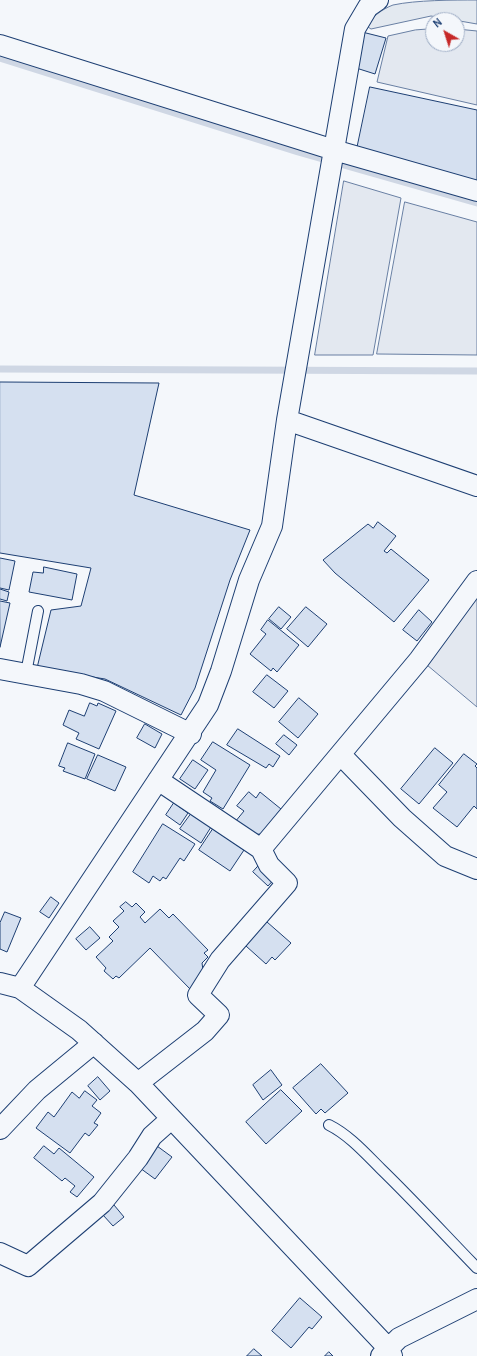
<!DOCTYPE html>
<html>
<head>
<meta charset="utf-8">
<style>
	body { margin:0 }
	#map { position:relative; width:477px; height:1356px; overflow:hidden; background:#f4f7fb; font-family:Karla,sans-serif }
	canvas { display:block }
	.north { position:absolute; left:425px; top:12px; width:40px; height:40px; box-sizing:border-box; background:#f4f7fb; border:1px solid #9eadc5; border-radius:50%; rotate:321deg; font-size:11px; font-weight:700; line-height:16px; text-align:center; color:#1d3f73 }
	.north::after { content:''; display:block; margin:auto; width:14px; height:18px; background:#c62828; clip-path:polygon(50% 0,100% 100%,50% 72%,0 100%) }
</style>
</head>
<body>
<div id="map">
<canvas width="477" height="1356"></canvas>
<div class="north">N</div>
</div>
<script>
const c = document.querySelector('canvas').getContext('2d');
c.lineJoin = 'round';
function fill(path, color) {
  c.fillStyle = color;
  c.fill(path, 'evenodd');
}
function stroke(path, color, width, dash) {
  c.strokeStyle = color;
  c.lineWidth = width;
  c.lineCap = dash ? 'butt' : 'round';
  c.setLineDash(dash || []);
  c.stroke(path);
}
const green = new Path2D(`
	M477 0V24L431 16 371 29 365 25C373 17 382 9 393 5 416 0 453 0 477 0Z`);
fill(green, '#e3e9f0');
stroke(green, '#687fa3', 1);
const parking = new Path2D(`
	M433 29V44H457V29L477 31V105L377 82 388 36 415 30Z
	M344 181 401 198 373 355H315Z
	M405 202 477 222V355L377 354Z
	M477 595V707L427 665Z`);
fill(parking, '#e3e8f0');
stroke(parking, '#687fa3', 1);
stroke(new Path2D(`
	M0 58 298 152 477 203
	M0 369 477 371`), '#cfd7e4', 7);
const building = new Path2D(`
	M362 32 386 38 375 74 353 67Z
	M370 87 477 110V181L357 149Z
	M0 382 159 383 134 495 250 530 230 580 195 688 181 715 105 679 37 668 51 610 81 606 91 568 0 553Z
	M378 522 396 536 384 551 387 553 391 549 429 580 394 622 335 573 323 560 368 524 373 528Z
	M0 558 15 561 9 590 0 588Z
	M44 567 77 574 72 600 29 592 33 572 43 573Z
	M0 589 9 592 7 601 0 599Z
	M0 601 10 603 0 647Z
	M279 607 291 617 281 629 269 619Z
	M306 607 327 624 308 647 287 629Z
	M419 610 432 622 417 641 403 630Z
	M268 620 299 645 277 672 273 668 271 671 250 654 266 634 261 630Z
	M267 675 288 691 274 708 253 692Z
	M299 698 318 714 298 738 279 722Z
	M90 703 97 706 98 703 116 711 99 749 76 739 79 733 63 725 69 710 84 716Z
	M145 724 162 734 155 748 137 738Z
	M238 729 280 756 273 767 269 764 266 768 227 745Z
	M284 735 297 745 289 755 276 744Z
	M213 742 250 765 223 809 210 801 212 798 203 792 216 770 201 760Z
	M68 743 95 754 85 779 63 771 65 768 59 766Z
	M435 748 453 763 419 804 401 789Z
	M464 754 477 764 475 766 477 768V809L474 806 457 827 433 808 447 792 439 785Z
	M98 755 126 767 115 791 87 779Z
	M193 760 208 770 195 789 180 779Z
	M249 792 256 798 260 792 281 809 261 834 251 835 235 822 244 811 237 806Z
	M174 803 188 813 180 825 166 815Z
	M191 814 211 827 201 843 180 829Z
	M163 824 195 844 184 861 180 858 166 879 163 877 160 881 153 876 149 883 133 872Z
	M213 829 244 850 230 871 199 850Z
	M262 862 277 876 268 886 253 872Z
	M51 897 59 903 49 918 40 912Z
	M126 902 132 907 136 903 145 912 140 917 145 923 160 909 169 918 173 914 208 950 204 953 208 957 202 963 204 977 191 990 150 948 119 978 116 976 113 979 104 971 106 968 96 957 113 941 109 937 119 927 113 921 124 911 120 907Z
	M5 912 21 918 7 952 0 949V923Z
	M267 922 291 943 275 960 272 957 266 964 246 946Z
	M90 927 100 938 86 950 76 939Z
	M321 1064 348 1093 325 1113 321 1109 316 1114 293 1088Z
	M271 1070 282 1085 263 1100 253 1085Z
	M98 1077 110 1091 100 1100 88 1086Z
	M281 1090 302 1111 266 1144 246 1122Z
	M85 1091 97 1100 92 1106 101 1113 94 1123 98 1125 89 1136 85 1133 70 1153 36 1128 48 1112 54 1117 72 1092 79 1098Z
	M44 1146 54 1154 59 1148 94 1177 77 1197 70 1192 75 1186 65 1178 62 1181 34 1158Z
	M157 1146 172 1157 155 1179 140 1168Z
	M114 1205 124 1217 113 1226 103 1215Z
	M300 1298 322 1317 312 1329 309 1327 291 1348 272 1331Z
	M254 1349 262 1356H247Z
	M329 1352 333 1356H325Z`);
fill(building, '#d5e0f0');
stroke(building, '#1d3f73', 1);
const service = new Path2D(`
	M26 673 38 611
	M329 1125C349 1135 365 1153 381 1169 414 1201 445 1235 477 1268`);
const minor = new Path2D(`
	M0 45 334 150 477 191
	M287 420 477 486
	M0 669 81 684 104 691 191 734
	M341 755 402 818 445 856 477 869
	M158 780 261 849 419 660 477 581
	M0 983 20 988 79 1030 138 1083 388 1348 392 1356
	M20 988 208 705 221 671 249 580 272 526 287 420 355 29 368 7 378 0
	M138 1083 205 1031 219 1015 198 995 220 960 287 883 269 865 261 849
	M0 1129 37 1090 94 1043
	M0 1253 28 1266 102 1203 138 1158 152 1136 171 1119
	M381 1356 399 1338 477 1299`);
stroke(service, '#1d3f73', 12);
stroke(minor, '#1d3f73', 22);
stroke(service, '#f4f7fb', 10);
stroke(minor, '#f4f7fb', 20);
</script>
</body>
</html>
